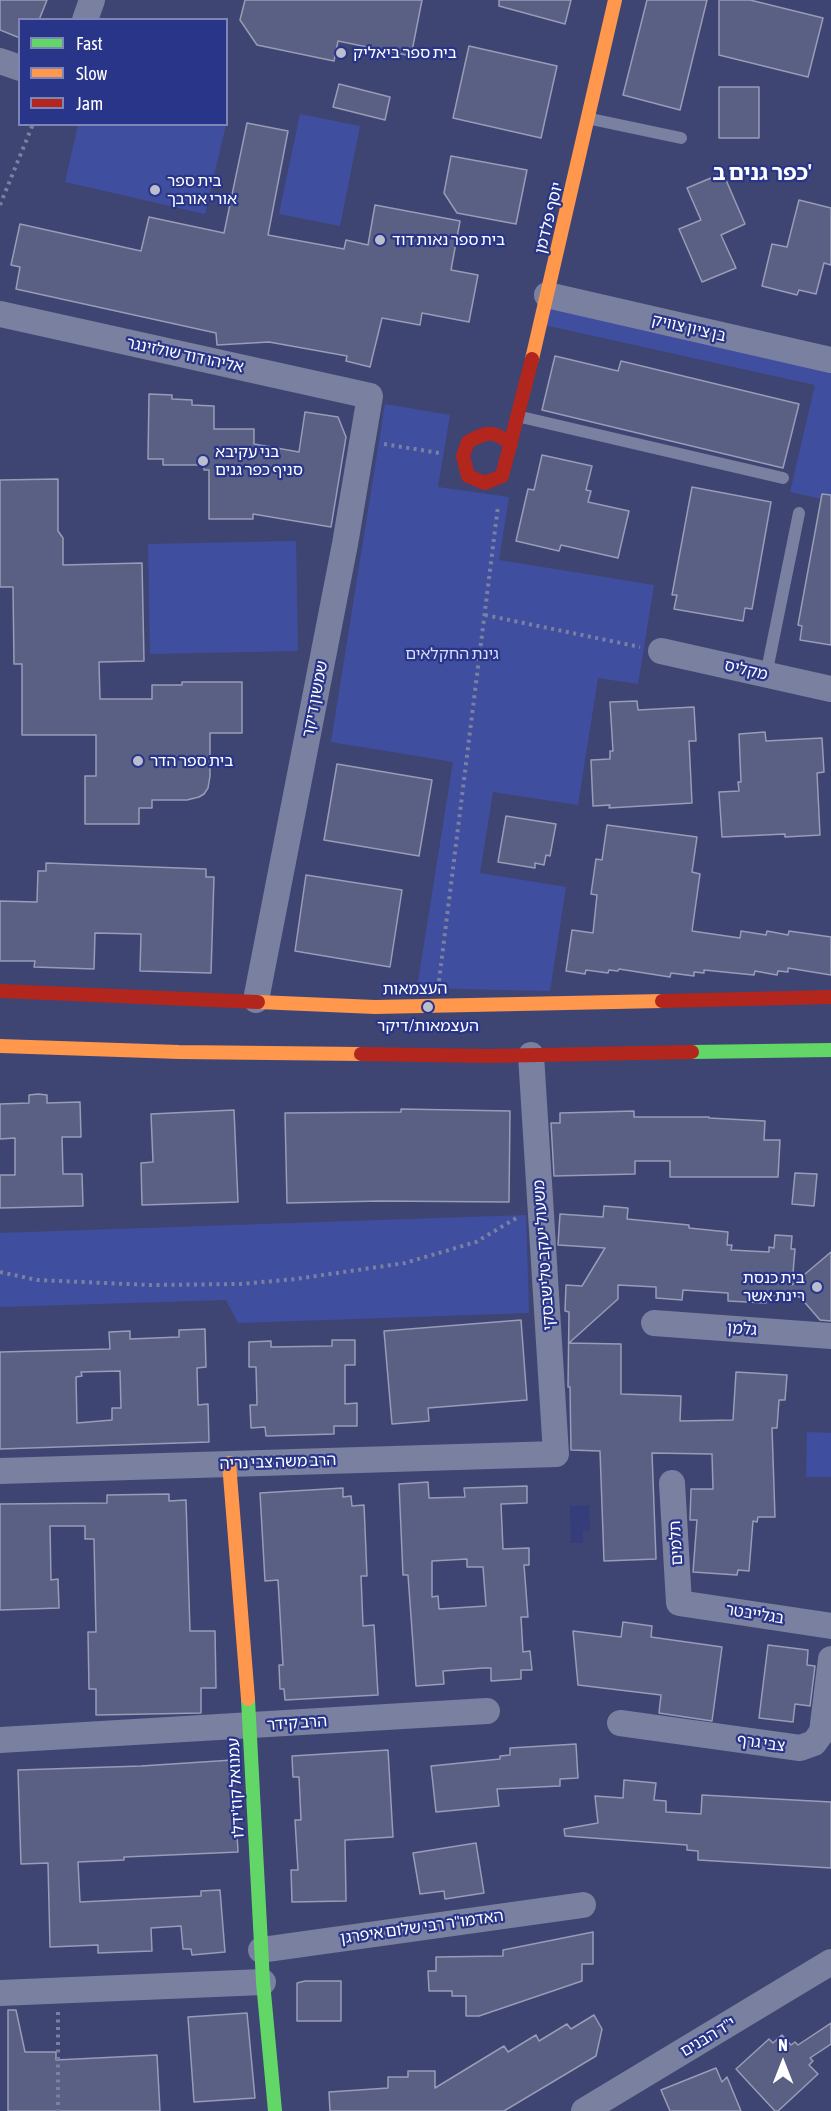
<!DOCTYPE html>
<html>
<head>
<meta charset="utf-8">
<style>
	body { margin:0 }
	#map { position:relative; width:831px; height:2111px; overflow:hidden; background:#3e4573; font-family:"Asap Condensed",sans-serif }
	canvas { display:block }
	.legend { position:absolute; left:18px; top:18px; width:210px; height:108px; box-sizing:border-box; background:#283589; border:2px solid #7e86b8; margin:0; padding:8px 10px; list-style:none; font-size:18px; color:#fff }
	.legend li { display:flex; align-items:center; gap:12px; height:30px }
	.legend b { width:30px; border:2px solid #7e86b8 }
	.north { position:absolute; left:753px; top:2033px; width:60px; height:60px; -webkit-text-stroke:4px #283589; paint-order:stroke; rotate:0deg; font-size:16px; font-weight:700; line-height:24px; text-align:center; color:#fff }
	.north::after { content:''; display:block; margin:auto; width:21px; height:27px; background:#fff; clip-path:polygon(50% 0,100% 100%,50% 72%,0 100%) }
</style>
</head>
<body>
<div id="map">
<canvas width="831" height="2111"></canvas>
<ul class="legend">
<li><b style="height:8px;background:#63d668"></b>Fast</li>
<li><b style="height:8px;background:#ff974d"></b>Slow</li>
<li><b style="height:8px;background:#b3261e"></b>Jam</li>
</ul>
<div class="north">N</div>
</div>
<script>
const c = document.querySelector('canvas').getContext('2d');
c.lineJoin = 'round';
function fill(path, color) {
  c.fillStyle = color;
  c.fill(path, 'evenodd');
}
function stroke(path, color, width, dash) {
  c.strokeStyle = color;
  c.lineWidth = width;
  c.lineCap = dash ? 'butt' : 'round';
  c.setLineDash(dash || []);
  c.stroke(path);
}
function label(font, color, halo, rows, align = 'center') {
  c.font = font + ' "Asap Condensed","Noto Sans Hebrew",sans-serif';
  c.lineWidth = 4.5;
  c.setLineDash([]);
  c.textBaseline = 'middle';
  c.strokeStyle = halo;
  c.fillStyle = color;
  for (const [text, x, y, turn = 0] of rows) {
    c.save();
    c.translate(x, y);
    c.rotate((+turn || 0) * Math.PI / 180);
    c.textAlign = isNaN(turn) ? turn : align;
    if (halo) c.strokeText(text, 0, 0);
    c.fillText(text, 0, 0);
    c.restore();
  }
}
fill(new Path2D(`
	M300 114 360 126 340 226 279 214Z
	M78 125H226L205 214 65 182Z
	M547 295 831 360V501L790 492 815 385 540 324Z
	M385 404 450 415 438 487 509 497 499 560 654 585 638 684 598 678 578 805 493 792 480 873 566 887 550 991 417 988 453 762 331 742Z
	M296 541 298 651 150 654 148 544Z
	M526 1215 529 1313 238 1323 226 1300 0 1307V1233Z
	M807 1432 831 1433V1477H806Z`), '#404ea0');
fill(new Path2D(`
	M589 1505 590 1530 583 1531V1543H571L570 1506Z`), '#353e7b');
const building = new Path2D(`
	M0 0H47L39 20H20V38L0 30Z
	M245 0H422L411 56 338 41 334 61 257 45 240 20Z
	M499 0H571L565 24 499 6Z
	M647 0H707L680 110 623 95Z
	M719 0H750L823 18 808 77 719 55Z
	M469 46 557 66 541 138 453 118Z
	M339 84 390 97 385 120 333 107Z
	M719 87H759V138H719Z
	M247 123 288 131 268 235 344 249 346 240 368 245 375 205 460 221 451 270 478 275 469 322 422 313 420 325 382 318 370 367 346 361 347 356 269 342 217 345 216 333 16 289 20 267 11 265 20 224 141 251 149 217 224 233Z
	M451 156 527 170 516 224 457 213 444 193Z
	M723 173 745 224 721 235 736 268 702 282 679 229 701 220 687 188Z
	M799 200 831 208V265L824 263 816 294 799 290 797 295 762 286 772 244 787 247Z
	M555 356 618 371 621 361 799 404 783 468 542 410Z
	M149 394 172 395V399L192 400V405L214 406V429H254V444L299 452 305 412 338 417 346 437 331 527 253 514V519H209V470H204V465H163V459H148Z
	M542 455 592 466 586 490 591 491 588 502 629 511 618 558 561 545 559 551 516 541 528 489 534 490Z
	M58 479V531L63 538V565L142 563 144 661 99 662 100 699H152V685H182V682H242V733H210V776L208 788 204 794 199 797 187 800H152V808H139V824H85V776H96V735H22V664H14L13 587H0V480Z
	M692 487 771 502 752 609 745 608 743 621 674 609 677 595H672Z
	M822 494 831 495V645L800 640 802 626 798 625Z
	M637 701 638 710 694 707 696 741H689L692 803 609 808 610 805 593 806 591 760 610 759V751H613L610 702Z
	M765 732 766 741 822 738 824 772 817 773 820 835 785 837V834L722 837 719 792 739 791 738 782H741L739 734Z
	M337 764 432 780 419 856 324 840Z
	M506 816 556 824 550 856 546 855 544 865 535 863V868L498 862Z
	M607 825 697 837 692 872 700 874 692 931 740 938 741 931 766 935 767 931 788 935 789 931 831 937V975L788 968V972L778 971 777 975 755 971 754 975 704 970V973L694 972V976L671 973 670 977 619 969 618 971 609 970 608 973 586 970 585 974 566 971 572 930 593 933 597 895 591 894 596 859 602 860Z
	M46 863 206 869V877H214L211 973 140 971 141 934 95 933 94 969 34 967 35 961H0V901L37 902 38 871H46Z
	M306 875 402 890 390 967 295 951Z
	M38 1094 47 1095V1103L80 1102 81 1137H62L63 1174H82L83 1206 0 1208V1175H15V1138L0 1139V1104L29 1103V1095Z
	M401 1109 510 1111 509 1202 381 1201 287 1203 285 1113 401 1112Z
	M234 1110 238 1202 142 1205 141 1163 153 1162 151 1114Z
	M634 1111V1117H709V1118L765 1121 764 1140H780L778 1177H670V1161H635V1174L554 1176 551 1123H560V1113Z
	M795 1173 817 1174 814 1206 792 1204Z
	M604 1206 628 1208 627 1219 689 1225V1228L728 1232 727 1245H732L731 1250 769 1252V1247L774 1248 775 1235 792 1236 791 1249H795L792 1285 831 1252V1321L820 1320 800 1297 766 1295V1303L728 1301V1293L683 1290 682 1300 656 1298V1287L618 1285V1299L569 1343 621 1344V1394L681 1396 680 1421 733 1420 736 1372 787 1375 785 1400H779L777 1428H772L775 1517H758L757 1522 753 1521 749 1571 738 1570 737 1575 693 1572 697 1520H690L691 1489H713L712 1454 652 1453 656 1559 604 1561 600 1451 571 1450 570 1387H568L569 1312 565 1311 566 1285 582 1286 605 1248 558 1245 560 1214 603 1217Z
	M521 1320 527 1400 428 1408 429 1421 392 1424 384 1331Z
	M205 1329 206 1367 197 1368 198 1405 208 1404 209 1442 0 1449V1352L110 1349 109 1332 130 1331V1339L179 1337V1330ZM120 1371 121 1408H112V1420L77 1423 76 1377 82 1376 81 1372Z
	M332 1340H355V1365H345V1404L357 1403V1426H334V1434L266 1436 265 1427 251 1428 250 1405H257L256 1367H249V1342L271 1341V1347L332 1346Z
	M428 1482 429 1498 465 1497 464 1488 527 1486V1503L501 1504 503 1549 529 1548V1565H524L528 1617H521L523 1652 530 1651 532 1670H521V1679L491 1681V1668H483L443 1671 444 1684 416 1686 408 1575H403L399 1484ZM467 1559V1567H483L486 1606 439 1609 438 1596 432 1597V1561Z
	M343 1488V1497L351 1496 352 1506 364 1505 367 1576H361L363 1626 374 1625 378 1695 285 1700 284 1689H280L279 1665H283L278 1580 265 1581 260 1493Z
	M169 1494V1501L186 1500 190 1631H215L216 1688H201V1713L96 1715V1689H89L88 1632H96L94 1539H85V1526H50L51 1580 58 1579 59 1608 0 1610V1504L107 1503V1495Z
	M623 1622 652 1626 651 1637 722 1647 712 1721 659 1713 661 1695 578 1685 573 1631 621 1637Z
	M768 1645 808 1650 807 1665 815 1666 810 1706 795 1704 793 1722 759 1718Z
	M576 1744 578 1778 560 1779V1786L497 1789 499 1806 436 1812 431 1766 500 1759V1756L510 1755V1748Z
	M388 1750 393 1837 345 1840 346 1901 292 1902 291 1870H298L295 1820H301L299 1777H293L292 1756Z
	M233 1760 238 1852 124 1857V1860L78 1862 80 1902 201 1896V1891L220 1890 225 1952 192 1955 191 1949H183L181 1926 151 1928 152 1951 98 1953V1945L50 1947 48 1863 21 1864 18 1770 141 1766Z
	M624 1780 656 1783 654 1800 666 1801V1812L701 1814 702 1795 831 1802V1868L698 1860V1851L687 1850V1845L565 1836 564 1829 598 1823 595 1796 623 1798Z
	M476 1843 484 1893 445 1899 444 1891 420 1894 413 1853Z
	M593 1932V1964H582V1981L479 2016H466V1996H452V1991H429L428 1971H436V1957L503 1956V1950Z
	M305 1981H341V2021H297V1983Z
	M8 2010H16L25 2052H56V2060L157 2055 160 2111H8Z
	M247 2013 255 2098 194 2102 188 2017Z
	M594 2015 602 2029 596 2056 504 2111H330L329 2092 388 2088V2077H408V2071H435V2088L504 2046 508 2052 536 2035 539 2041 567 2024 571 2029Z
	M831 2023V2044L810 2058 813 2061 809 2065 818 2074 778 2111H775L736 2069 769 2039 773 2043 782 2035 791 2045 795 2042 798 2045Z
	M716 2068 722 2082 727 2077 741 2111H670L661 2090Z`);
fill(building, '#5a5f84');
stroke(building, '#999cb6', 1.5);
stroke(new Path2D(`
	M0 205 33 124
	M384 444 439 453
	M485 615 640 647
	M439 981 498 506
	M0 1272 37 1280 150 1285 240 1284 296 1279 405 1263 476 1242 518 1217
	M58 2012V2111`), '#7a80a0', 4, [3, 4.5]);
stroke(new Path2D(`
	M591 119 681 138
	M521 417 783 478
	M766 675 799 513`), '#7a80a0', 12);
stroke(new Path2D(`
	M85 20 92 0
	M0 61 20 68
	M547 295 831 360
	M0 314 370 396 345 544 256 1000
	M661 651 831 689
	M654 1323 831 1336
	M0 1471 556 1454 531 1055
	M672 1483 679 1603 831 1626
	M620 1723 800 1748 814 1743 822 1732 831 1659
	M0 1740 487 1711
	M261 1950 583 1905
	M0 1993 263 1982
	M584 2111 831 1962`), '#7a80a0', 26);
stroke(new Path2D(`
	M692 1052 831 1050
	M248 1699 263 1982 275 2111`), '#63d668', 14);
stroke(new Path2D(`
	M532 359 615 0
	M258 1002 375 1007 662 1001
	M0 1046 179 1052 361 1054
	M229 1463 248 1699`), '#ff974d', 14);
stroke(new Path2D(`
	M511 444C493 430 488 431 468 442L463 456 468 476 485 483 502 476 532 359
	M0 991 258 1002
	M662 1001 831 997
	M361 1054 489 1056 692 1052`), '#b3261e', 14);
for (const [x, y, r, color] of [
	[341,53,6,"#bbbece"],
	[155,190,6,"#bbbece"],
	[380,240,6,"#bbbece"],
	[203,461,6,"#bbbece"],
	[138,761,6,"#bbbece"],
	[428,1007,6,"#bbbece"],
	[817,1287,6,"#bbbece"]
]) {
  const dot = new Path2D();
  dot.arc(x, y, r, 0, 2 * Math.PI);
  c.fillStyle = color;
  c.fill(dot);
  stroke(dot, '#283589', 2);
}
label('16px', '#fff', '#283589', [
	["בית ספר ביאליק",353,53],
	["בית ספר",167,181],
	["אורי אורבך",167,199],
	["בית ספר נאות דוד",392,240],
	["בני עקיבא",215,452],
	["סניף כפר גנים",215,470],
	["בית ספר הדר",150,761],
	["העצמאות/דיקר",428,1026,"center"],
	["בית כנסת",805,1278,"right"],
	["רינת אשר",805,1296,"right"]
], 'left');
label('16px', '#fff', '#283589', [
	["יוסף פלדמן",549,218,-76],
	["בן ציון צוויק",689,328,13],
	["אליהו דוד שולזינגר",185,355,12],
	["מקליס",746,670,13],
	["שמשון דיקר",315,699,-79],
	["העצמאות",415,989,-1],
	["משעול יעקב טלישבסקי",544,1255,-94],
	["גלמן",742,1329,4],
	["הרב משה צבי נריה",278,1462,-2],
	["תלמים",676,1543,-93],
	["בגלייבטר",755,1614,9],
	["הרב קידר",297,1723,-4],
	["צבי גרף",761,1743,8],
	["עמנואל קוז'ידלו",236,1788,-93],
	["האדמו\"ר רבי שלום איפרגן",422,1927,-8],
	["י\"ד הבנים",708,2037,-31]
]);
label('16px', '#d9ddf7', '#283589', [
	["גינת החקלאים",452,654]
]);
label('bold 22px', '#fff', '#283589', [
	["כפר גנים ב'",762,173]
]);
</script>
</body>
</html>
